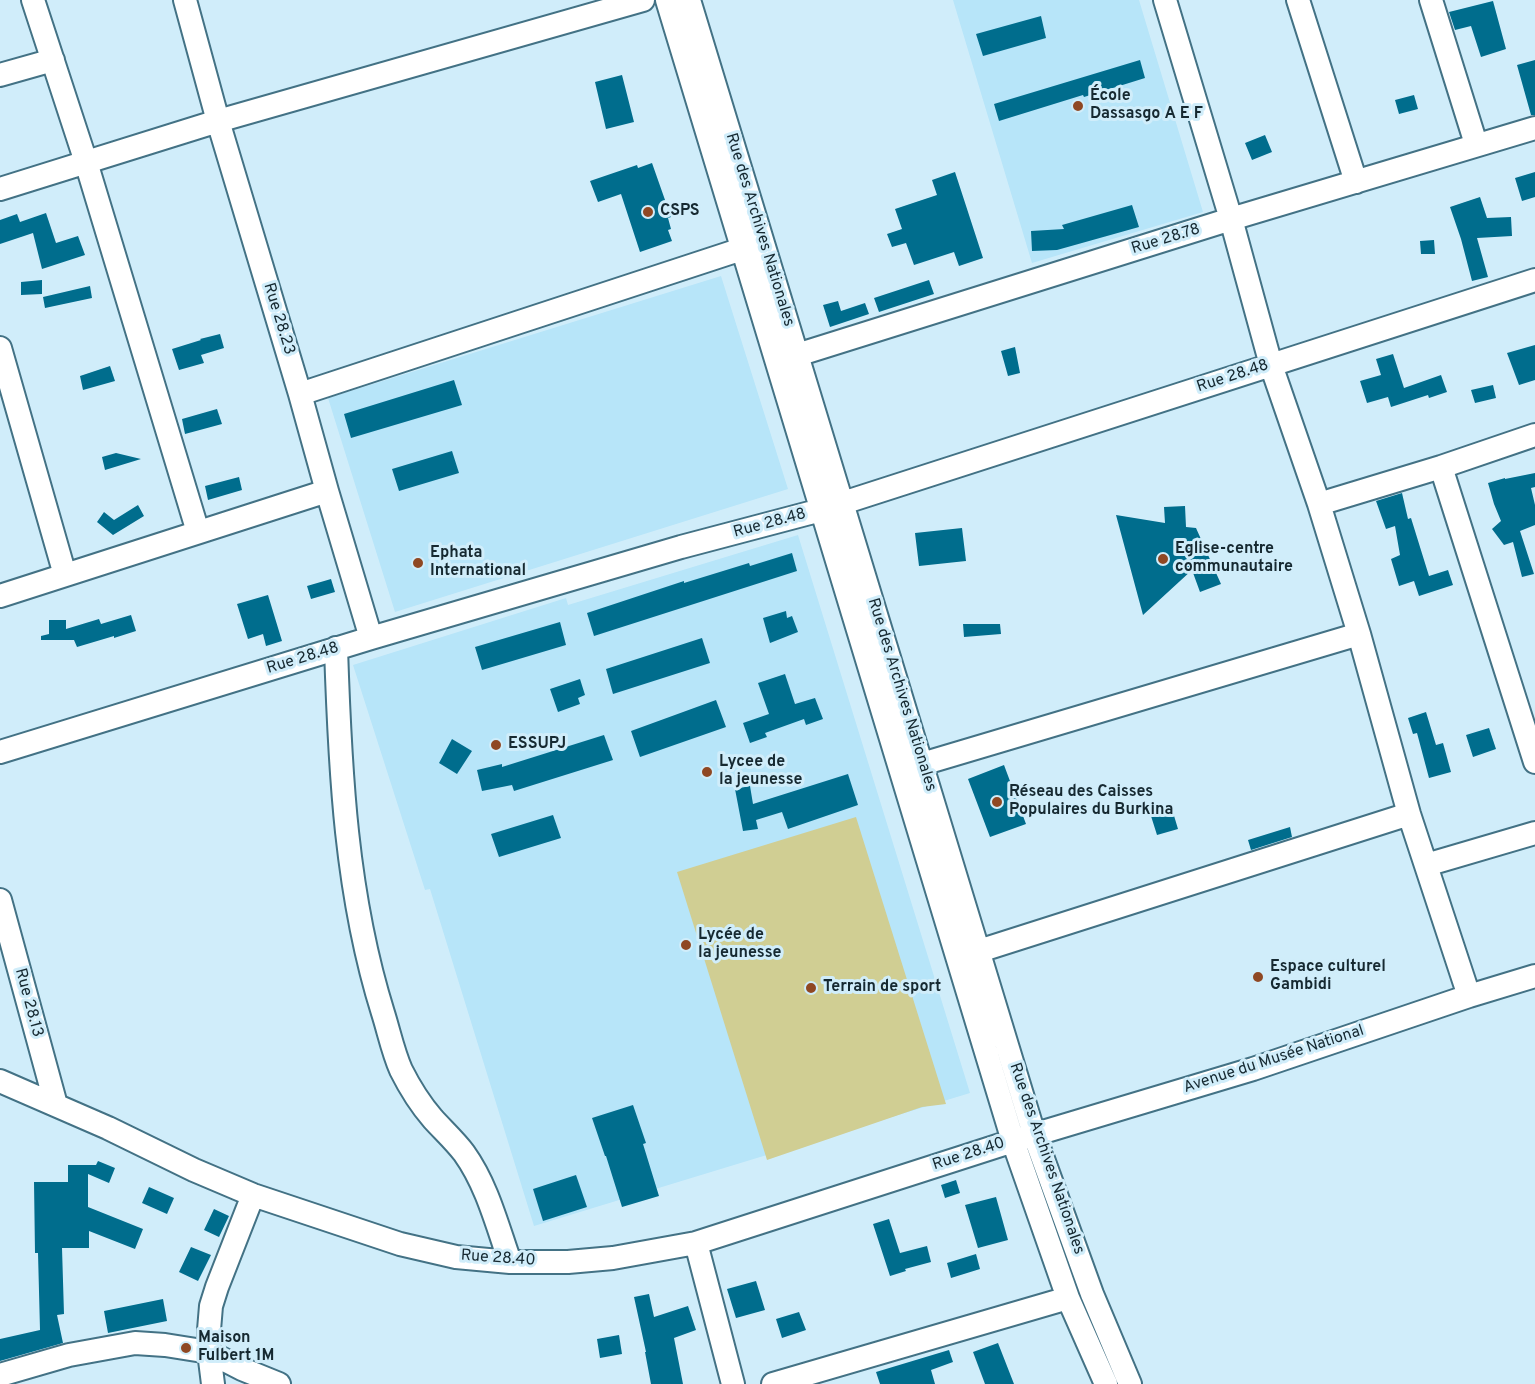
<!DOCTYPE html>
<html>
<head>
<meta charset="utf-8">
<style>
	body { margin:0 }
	canvas { display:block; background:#d0edfa }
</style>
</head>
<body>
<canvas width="1535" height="1384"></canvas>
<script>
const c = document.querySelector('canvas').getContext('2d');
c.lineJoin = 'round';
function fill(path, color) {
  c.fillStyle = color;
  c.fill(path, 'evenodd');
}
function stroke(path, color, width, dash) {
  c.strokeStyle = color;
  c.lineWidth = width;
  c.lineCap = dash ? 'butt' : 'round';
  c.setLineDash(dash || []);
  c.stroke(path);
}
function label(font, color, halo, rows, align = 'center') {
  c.font = font + ' Overpass,sans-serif';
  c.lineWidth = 6;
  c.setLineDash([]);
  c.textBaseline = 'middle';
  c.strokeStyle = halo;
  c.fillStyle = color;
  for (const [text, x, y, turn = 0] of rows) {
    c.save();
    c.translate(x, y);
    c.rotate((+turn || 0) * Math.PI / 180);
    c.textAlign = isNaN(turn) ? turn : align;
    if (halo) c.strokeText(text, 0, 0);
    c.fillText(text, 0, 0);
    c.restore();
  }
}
fill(new Path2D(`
	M953 0H1139L1203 212 1032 263Z
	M721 276 788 489 395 612 328 398Z
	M798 535 970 1093 534 1226 430 889 425 890 353 665 566 598 568 605Z`), '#b7e5f9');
fill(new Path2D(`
	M856 817 946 1104 922 1107 767 1160 677 872Z`), '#d0ce93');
fill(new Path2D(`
	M1493 1 1506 49 1481 57 1471 26 1455 30 1449 12Z
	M1041 16 1046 38 983 56 976 34Z
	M1140 60 1145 78 1084 97 1083 95 999 121 994 104Z
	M1535 60V115H1531L1517 65Z
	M622 75 634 122 606 129 595 82Z
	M1414 95 1418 109 1399 114 1395 100Z
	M1265 135 1272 152 1252 160 1245 143Z
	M652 163 671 217 668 218 671 229 668 230 672 241 640 252 621 194 598 202 590 181 637 165 638 168Z
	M955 172 983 258 959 266 954 252 914 265 906 243 892 247 887 234 902 229 895 209 937 195 932 180Z
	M1535 172V197L1522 201 1515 178Z
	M1480 197 1487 218 1511 217 1512 236 1477 238 1488 277 1472 281 1461 239 1450 207Z
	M1132 205 1139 227 1057 250 1032 251 1031 231 1064 229 1062 225Z
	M46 213 56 243 78 236 85 255 42 269 33 233 0 244V220L17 214 20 222Z
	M1434 240 1435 254H1421L1420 241Z
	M42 280V294L21 295V282Z
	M929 280 934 294 879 312 874 298Z
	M90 286 92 298 45 308 43 297Z
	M838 301 841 311 865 303 869 314 830 327 823 305Z
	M220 334 224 348 201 355 204 363 179 370 172 349 201 340 200 339Z
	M1535 345V380L1519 385 1507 353Z
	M1015 347 1020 373 1008 376 1001 351Z
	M1393 354 1404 388 1441 375 1447 392 1429 398 1428 395 1391 407 1388 397 1367 403 1360 381 1381 375 1376 359Z
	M110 366 115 381 83 390 80 376Z
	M454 380 462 405 351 438 344 414Z
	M1493 385 1496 398 1475 403 1471 390Z
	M217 409 222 424 185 434 182 419Z
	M452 451 459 473 399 491 392 469Z
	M116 453 141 459 105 470 102 457Z
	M1535 473V487L1531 488 1535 505V525L1520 531 1534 574 1522 577 1513 542 1504 545 1492 529 1501 521 1494 504 1488 483 1505 478V479Z
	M239 477 242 490 208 500 205 486Z
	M1402 493 1408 519 1411 518 1429 576 1448 570 1453 585 1419 596 1414 581 1399 586 1391 559 1400 555 1395 526 1386 529 1376 501Z
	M138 505 144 516 113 535 97 522 104 512 114 520Z
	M1185 506 1186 527 1196 528 1221 584 1200 592 1192 570 1143 615 1116 515 1165 523 1164 507Z
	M962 528 966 561 919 566 915 533Z
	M792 553 797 571 594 636 587 613 684 581V583L749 563 750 566Z
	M331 579 335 592 311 599 307 586Z
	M268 595 282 641 266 646 263 634 248 639 237 604Z
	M786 611 787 618 792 616 798 632 770 643 763 618Z
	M131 615 136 631 114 638V636L77 647 74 640H41V636L49 634V620H66V629L99 619 101 624Z
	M560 622 566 645 482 670 475 647Z
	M963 624H1000L1001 634 964 637Z
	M702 638 710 663 613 694 606 669Z
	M785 674 795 704 815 698 823 719 806 725 804 719 765 733 767 737 750 743 743 723 769 714 758 683Z
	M580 679 585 695 578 698 580 704 558 712 550 689Z
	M716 700 726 727 640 757 631 731Z
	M1426 712 1436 745 1443 743 1451 772 1429 778 1417 733 1413 734 1408 718Z
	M1489 728 1496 749 1473 757 1466 735Z
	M604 735 613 760 514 791 512 785 482 791 477 770 502 764V767Z
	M452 739 472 751 457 774 439 763Z
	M1004 765 1026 824 990 837 968 779Z
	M848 774 858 805 788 829 782 812 756 820 758 829 743 831 735 789 750 786 753 804Z
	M1172 809 1178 829 1157 835 1151 816Z
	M553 815 561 838 499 857 491 834Z
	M1290 827 1292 837 1251 850 1248 840Z
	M633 1105 646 1143 643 1144 659 1196 622 1207 606 1156H605L592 1118Z
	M98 1161 115 1168 109 1183 88 1174V1207L143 1229 135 1249 89 1231V1248H62L64 1314 57 1315 63 1343 0 1361V1339L40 1330 38 1253H35L34 1182H68V1165H96Z
	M576 1175 587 1207 543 1221 533 1189Z
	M956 1180 960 1193 945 1198 941 1185Z
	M149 1187 174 1198 167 1214 142 1203Z
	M996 1197 1008 1240 978 1248 965 1205Z
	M214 1209 229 1216 219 1237 204 1230Z
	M889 1219 900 1253 927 1246 931 1262 905 1269 906 1271 890 1276 873 1224Z
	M191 1247 211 1255 198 1281 179 1272Z
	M976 1254 980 1269 951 1278 947 1263Z
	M756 1281 765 1310 736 1318 727 1289Z
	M649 1294 654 1317 688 1306 696 1330 674 1338 683 1384H651L645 1352H646L634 1297Z
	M163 1299 167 1321 108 1333 104 1311Z
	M799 1312 806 1330 782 1338 776 1319Z
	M619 1335 622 1354 600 1358 597 1339Z
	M998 1343 1014 1384H985L973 1352Z
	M949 1350 953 1362 931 1370 935 1384H880L876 1372Z`), '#006d8d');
const minor = new Path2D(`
	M33 0 86 162 198 532
	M185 0 218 121 300 394 327 491 371 638
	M667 0 1013 1141 1068 1298 1106 1384
	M689 0 1034 1134 1092 1294 1130 1384
	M1165 0 1231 219 1271 365 1319 504 1359 634 1409 814 1469 996
	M1298 0 1356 182
	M1431 0 1476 144
	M0 75 53 60
	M0 189 218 121 643 0
	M0 348 65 575
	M797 355 1231 219 1535 128
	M300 394 742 249
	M1441 467 1535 762
	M1319 504 1441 467 1535 435
	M0 596 327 491
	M336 648C340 772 346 895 383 1013 389 1032 393 1052 401 1070 410 1088 420 1104 433 1119 443 1130 455 1141 464 1153 487 1185 497 1225 510 1262
	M0 752 371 638 681 547 821 510 1535 280
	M922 764 1359 634
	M1426 865 1535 833
	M0 900 56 1105
	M979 951 1409 814
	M0 1081 108 1128 194 1170 253 1195 400 1244 456 1257 510 1262H568L613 1258 696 1243 1013 1141 1253 1069 1469 996 1535 976
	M696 1243 733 1384
	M0 1375 69 1355 135 1343 165 1345 209 1352 242 1369 279 1384
	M213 1384 209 1352V1330L211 1306 217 1287 253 1195
	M773 1384 1068 1298`);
stroke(minor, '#437285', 26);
stroke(minor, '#fff', 22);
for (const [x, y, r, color] of [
	[1078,106,6,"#8f4823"],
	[648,212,6,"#8f4823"],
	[1163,559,6,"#8f4823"],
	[418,563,6,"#8f4823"],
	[496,745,6,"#8f4823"],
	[707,772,6,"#8f4823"],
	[997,802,6,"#8f4823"],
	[686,945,6,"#8f4823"],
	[1258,977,6,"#8f4823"],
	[811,988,6,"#8f4823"],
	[186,1348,6,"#8f4823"]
]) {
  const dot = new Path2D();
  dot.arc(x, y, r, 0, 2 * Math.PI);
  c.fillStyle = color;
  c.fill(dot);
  stroke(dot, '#d0edfa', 2);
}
label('bold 16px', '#162931', '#d0edfa', [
	["École",1090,97],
	["Dassasgo A E F",1090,115],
	["CSPS",660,212],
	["Eglise-centre",1175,550],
	["communautaire",1175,568],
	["Ephata",430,554],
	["International",430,572],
	["ESSUPJ",508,745],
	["Lycee de",719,763],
	["la jeunesse",719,781],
	["Réseau des Caisses",1009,793],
	["Populaires du Burkina",1009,811],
	["Lycée de",698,936],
	["la jeunesse",698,954],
	["Espace culturel",1270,968],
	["Gambidi",1270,986],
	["Terrain de sport",823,988],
	["Maison",198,1339],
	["Fulbert 1M",198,1357]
], 'left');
label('16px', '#162931', '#d0edfa', [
	["Rue des Archives Nationales",759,230,73],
	["Rue 28.78",1166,240,-17],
	["Rue 28.23",278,319,73],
	["Rue 28.48",1233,377,-18],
	["Rue 28.48",770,524,-15],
	["Rue 28.48",303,659,-17],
	["Rue des Archives Nationales",901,695,73],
	["Rue 28.13",28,1003,75],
	["Avenue du Musée National",1274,1060,-18],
	["Rue 28.40",969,1155,-18],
	["Rue des Archives Nationales",1046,1159,71],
	["Rue 28.40",498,1259,4]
]);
</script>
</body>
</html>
